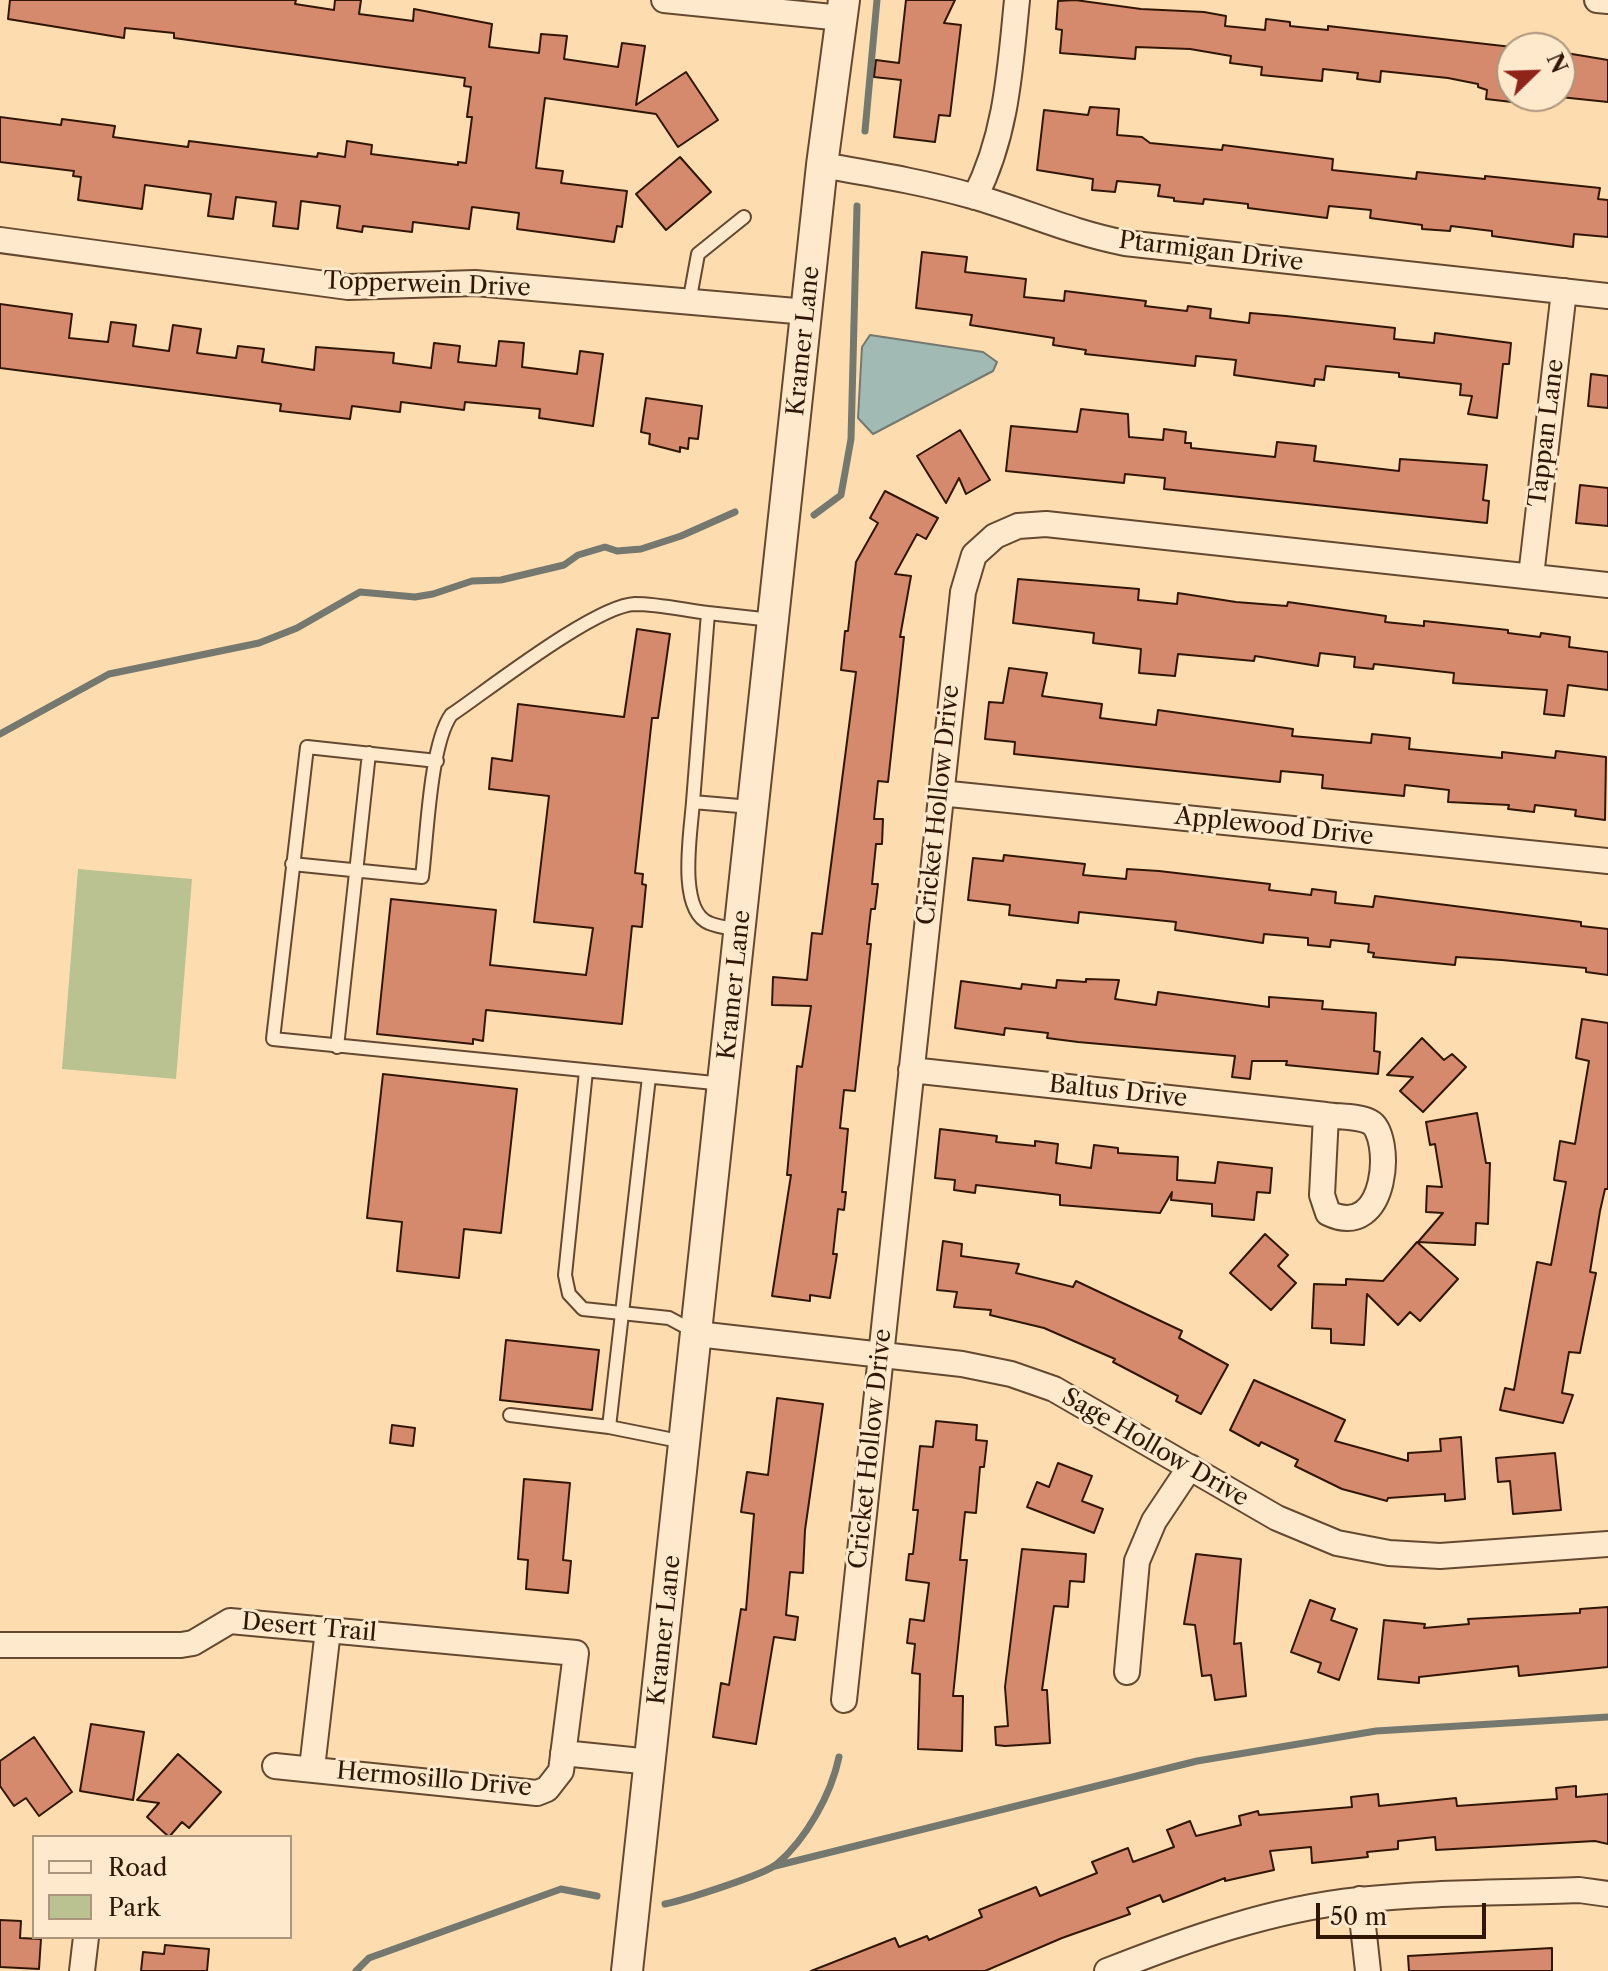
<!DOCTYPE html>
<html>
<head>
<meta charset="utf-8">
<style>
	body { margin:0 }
	#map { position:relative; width:1608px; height:1971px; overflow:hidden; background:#fdddb0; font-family:"Libre Caslon Text",serif }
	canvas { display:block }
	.legend { position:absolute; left:32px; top:1835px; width:260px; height:104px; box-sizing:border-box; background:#fee9cc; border:2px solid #ac957c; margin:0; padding:10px 14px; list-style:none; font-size:24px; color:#321605 }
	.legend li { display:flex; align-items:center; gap:16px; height:40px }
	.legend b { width:40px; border:2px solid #ac957c }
	.north { position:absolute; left:1496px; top:32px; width:80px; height:80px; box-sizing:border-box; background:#fee9cc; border:2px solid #ac957c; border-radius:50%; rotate:67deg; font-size:22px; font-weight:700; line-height:32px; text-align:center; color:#321605 }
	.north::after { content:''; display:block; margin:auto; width:28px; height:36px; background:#8f2418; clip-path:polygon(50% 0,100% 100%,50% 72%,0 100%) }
	.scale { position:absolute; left:1316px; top:1903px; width:170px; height:36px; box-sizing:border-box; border:4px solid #321605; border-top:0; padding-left:10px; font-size:24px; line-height:28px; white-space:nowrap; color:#321605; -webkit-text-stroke:6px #fee9cc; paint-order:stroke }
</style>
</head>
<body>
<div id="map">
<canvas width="1608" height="1971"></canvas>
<ul class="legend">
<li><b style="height:10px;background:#fee9cc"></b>Road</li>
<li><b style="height:22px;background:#b9c290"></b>Park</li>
</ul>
<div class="north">N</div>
<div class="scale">50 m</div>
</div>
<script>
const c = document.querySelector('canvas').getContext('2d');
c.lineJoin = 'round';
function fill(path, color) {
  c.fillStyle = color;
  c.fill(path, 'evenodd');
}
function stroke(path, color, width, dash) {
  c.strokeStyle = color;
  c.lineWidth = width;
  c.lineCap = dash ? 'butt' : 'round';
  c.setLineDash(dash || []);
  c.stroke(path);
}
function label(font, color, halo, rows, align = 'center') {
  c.font = font + ' "Libre Caslon Text",serif';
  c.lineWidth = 6;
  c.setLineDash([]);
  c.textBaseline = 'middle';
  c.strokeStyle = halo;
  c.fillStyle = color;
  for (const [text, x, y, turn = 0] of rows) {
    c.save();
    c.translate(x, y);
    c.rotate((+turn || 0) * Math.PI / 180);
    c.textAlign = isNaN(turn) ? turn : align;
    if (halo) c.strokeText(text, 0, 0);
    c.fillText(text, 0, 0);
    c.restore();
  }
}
fill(new Path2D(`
	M78 869 192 879 176 1079 62 1069Z`), '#b9c290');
const water = new Path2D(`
	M870 335 983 352 997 362 993 371 873 434 858 418 862 347Z`);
fill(water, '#a2bab4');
stroke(water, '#75786e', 2);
stroke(new Path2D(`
	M865 131 877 0
	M814 515 841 495 851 439 857 206
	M0 734 109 674 259 643 297 628 360 592 415 597 433 594 472 581 501 580 564 565 578 555 605 547 617 551 641 549 681 536 735 512
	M775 1866 1197 1761 1376 1731 1608 1717
	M665 1904C684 1900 764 1875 777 1864 806 1839 831 1795 839 1757
	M356 1971 369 1958 561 1889 597 1896`), '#75786e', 7);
const building = new Path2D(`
	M10 0H296L295 4 334 10 335 0H361L359 14 413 21 414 9 492 24 489 47 539 53 541 34 567 36 564 59 618 67 622 43 645 46 636 105 686 72 718 120 678 147 656 114 545 98 536 168 563 171 561 183 627 191 622 227 617 226 614 242 517 229 519 213 472 207 469 229 413 222 412 232 363 226 362 232 337 228 340 206 301 201 298 229 273 226 276 202 236 197 233 219 208 216 211 194 145 185 142 209 78 200 81 177 73 176 74 171 0 162V117L61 125 62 119 115 126 113 137 188 147 189 141 317 157 318 153 345 157 347 141 372 145 371 154 458 165V162L466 163 472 117H467L471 87 464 86 465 78 174 38V33L125 28 124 38 8 19Z
	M906 0H955L944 23 961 25 950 116 939 115 935 142 894 137 901 80 874 77 876 60 899 63Z
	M1075 0 1141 9 1204 12 1226 16 1225 26 1265 30 1266 19 1290 22V26L1328 30V26L1512 47V102L1486 99 1487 90 1478 87V84L1448 78 1381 71 1380 82 1357 79 1358 73 1323 69 1322 81 1261 75 1262 67 1230 63 1231 56 1190 49 1136 47 1135 59 1060 53 1062 30 1056 29 1058 1Z
	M1560 52 1608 60V102L1560 97Z
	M1090 107 1119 109 1117 135 1142 137 1150 143 1222 150 1223 145 1333 159 1332 170 1416 179 1417 172 1485 179V176L1600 188 1598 199 1608 200V237L1574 234 1573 247 1492 236V231L1451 226 1450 231 1422 229V225L1370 218 1371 210 1329 206 1327 218 1248 208V204L1204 199 1203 204 1174 201V198L1158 196 1160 185 1117 181 1115 192 1092 190 1093 179 1037 170 1044 110 1088 115Z
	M680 157 711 192 666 230 636 194Z
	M922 252 967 257 965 272 1026 279 1024 297 1064 301 1065 291 1146 301 1145 306 1187 311 1188 306 1211 309 1210 318 1249 323 1250 313 1286 316 1395 328 1394 339 1434 343 1435 333 1511 343 1509 364H1503L1497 418 1468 414 1472 396 1460 395 1461 384 1399 377V373L1326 366 1324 380 1315 379 1314 386 1234 375 1236 360 1196 356 1195 366 1085 354 1086 350 1053 345 1054 338 970 325 972 315 916 308Z
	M0 304 72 314 69 338 108 342 111 322 136 325 133 346 169 351 173 325 201 329 197 353 236 358 238 346 264 349 262 362 314 370 316 347 394 353 393 363 431 368 434 343 460 346 458 362 496 366 499 341 524 343 522 367 577 374 580 351 603 354 593 426 539 418 540 409 465 402 464 410 401 402 400 412 352 406 350 419 280 411 281 404 0 368Z
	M1591 374 1608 376V408L1588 406Z
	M646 398 702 406 698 439 689 438 688 449 680 447V452L649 444 650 434 641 432Z
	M1081 409 1128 414 1129 437 1163 440 1164 429 1186 432 1185 443H1191V448L1275 457 1277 442 1316 446 1314 461 1399 471 1400 459 1487 465 1483 500 1489 501 1487 523 1164 489 1165 478 1125 474 1124 483 1006 471 1011 426 1077 432Z
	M960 430 990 480 966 494 959 478 946 503 917 456Z
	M1580 485 1608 488V526L1576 523Z
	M885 491 938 518 926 539 917 534 895 574 911 576 900 637H904L888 782 878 781 874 819H883L882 844H876L872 884H878L875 909H871L867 944H871L855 1091 844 1090 840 1128 848 1129 842 1192H846L844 1210 838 1209 833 1254H837L830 1298 810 1295V1301L772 1296 791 1175H787L797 1066 802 1067 811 1006 772 1005 773 977 807 980 812 933 822 934 856 672 841 670 845 631H848L856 562 878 523 870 518Z
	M1018 579 1139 589 1138 600 1177 604 1178 593 1236 602 1287 606 1288 602 1386 616 1385 622 1424 626V621L1508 630V633L1540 637 1541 633 1570 637 1569 647 1608 652V690L1568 685 1564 716 1544 714 1547 690 1453 683 1454 673 1374 664 1373 669 1354 667 1355 657 1320 653 1318 666 1255 656 1254 661 1178 654 1175 676 1139 673 1141 649 1093 643 1094 633 1013 623Z
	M637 629 670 634 658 718H652L635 873 643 874 642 884 646 885 642 927 632 926 622 1024 486 1010 483 1041 473 1039V1044L377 1034 391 899 496 910 490 965 586 975 593 928 534 922 549 796 489 789 492 758 512 761 518 704 624 717Z
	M1009 668 1047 673 1042 696 1102 704 1100 718 1156 725 1158 710 1293 729 1292 736 1371 743 1372 734 1410 738 1409 749 1502 758V752L1555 758 1556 751 1606 757 1605 820 1575 816 1576 810 1535 805 1534 812 1508 809 1509 805 1448 802 1449 790 1405 785 1404 796 1322 788 1323 775 1281 771 1280 782 1014 754 1015 742 985 739 989 702 1003 703Z
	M1004 855 1085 864 1083 875 1126 879 1127 869 1159 871 1270 884 1269 890 1311 895 1312 889 1336 892 1335 903 1373 907 1375 896 1581 922V926L1608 929V975L1586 972V968L1502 960 1456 957 1455 965 1373 957 1374 953 1368 952 1369 944 1331 940 1330 947 1308 945V938L1264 934 1263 943 1175 930 1176 922 1079 912 1078 923 1009 915 1010 905 968 900 973 858 1003 861Z
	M1086 979 1119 980 1115 999 1156 1005 1158 992 1269 1007V997L1323 1001 1322 1009 1376 1013 1374 1051 1380 1052 1378 1074 1286 1065 1287 1061H1252L1250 1079 1232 1077 1235 1056 1078 1042 1047 1038 1048 1033 1005 1028 1004 1035 955 1028 961 981 1021 989 1022 984 1056 988 1057 980 1086 982Z
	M1582 1019 1608 1023V1189H1605L1600 1211 1590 1272 1596 1273 1580 1353 1569 1352 1562 1393 1573 1395 1563 1423 1500 1410 1505 1388 1514 1390 1537 1262 1551 1265 1566 1182 1554 1180 1560 1141 1575 1144 1589 1061 1576 1058Z
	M1422 1038 1444 1060 1452 1054 1466 1067 1423 1112 1400 1091 1413 1077 1387 1075Z
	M383 1074 517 1089 501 1233 464 1229 459 1278 397 1271 402 1222 367 1218Z
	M1477 1113 1486 1163H1490L1488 1224 1476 1223 1475 1245 1418 1242 1443 1213 1426 1212 1427 1186 1442 1187 1435 1144 1430 1145 1426 1122Z
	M940 1129 997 1136 996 1142 1035 1146V1141L1058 1144 1056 1163 1091 1168 1094 1145 1118 1148V1153L1178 1157 1177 1180 1215 1183 1218 1162 1272 1168 1270 1193 1257 1192 1254 1220 1212 1216V1204L1171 1200 1172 1192 1160 1213 1060 1205V1195L976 1185 975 1193 954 1190 955 1180 935 1178Z
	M1265 1234 1288 1255 1278 1266 1296 1283 1271 1310 1230 1273Z
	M943 1241 962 1244 961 1256 1019 1264 1016 1273 1073 1287 1076 1281 1182 1331 1179 1338 1228 1365 1201 1414 1176 1401 1178 1396 1113 1362 1115 1359 1044 1328 990 1315 991 1310 954 1307 957 1292 937 1290Z
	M1417 1242 1458 1279 1420 1321 1410 1312 1398 1325 1367 1294 1364 1345 1331 1343V1329L1312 1328 1314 1284 1346 1285V1279L1383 1281Z
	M506 1340 599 1350 592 1410 500 1400Z
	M1254 1380 1345 1420 1335 1441 1408 1461V1453L1441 1451 1440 1439 1461 1437 1465 1499 1445 1501V1494L1388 1498 1387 1501 1342 1489 1295 1466 1298 1460 1261 1442 1259 1446 1230 1430Z
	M777 1398 823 1404 805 1530 803 1573 790 1572 786 1615 798 1617 795 1640 774 1637 756 1744 713 1737 721 1683 729 1685 741 1609 746 1610 754 1514 741 1512 747 1472 768 1475Z
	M936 1421 977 1425 976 1440 987 1441 984 1467H980L976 1513 965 1512 960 1560H967L953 1696H963L962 1751 918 1749 920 1674 912 1673 915 1644 907 1643 910 1619 924 1621 929 1583 906 1580 909 1554H913L918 1510H913L920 1446 933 1447Z
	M392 1425 415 1428 413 1446 390 1443Z
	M1555 1453 1561 1510 1513 1514 1510 1481 1498 1482 1496 1458Z
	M1058 1463 1092 1476 1082 1501 1103 1509 1094 1533 1027 1507 1037 1482 1049 1487Z
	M524 1479 570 1483 563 1560 571 1561 568 1593 526 1589 528 1560 518 1559Z
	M1022 1549 1086 1554 1084 1582 1070 1581 1068 1607 1054 1606 1042 1690H1047L1050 1743 1005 1746 996 1745 995 1727 1008 1726 1005 1687Z
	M1196 1554 1241 1559 1234 1644 1241 1643 1246 1696 1215 1700 1211 1675 1202 1676 1195 1625 1184 1624Z
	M1310 1600 1335 1609 1331 1620 1357 1629 1339 1680 1318 1672 1321 1663 1291 1652Z
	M1608 1607V1667L1519 1676 1518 1666 1419 1677V1683L1378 1679 1384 1620 1425 1624 1424 1628 1469 1624 1468 1619 1580 1613V1609Z
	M91 1724 144 1732 133 1800 80 1791Z
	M34 1737 72 1792 39 1816 26 1798 14 1806 0 1786V1761Z
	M178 1754 221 1792 189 1828 182 1822 169 1837 147 1817 159 1803 137 1800Z
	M1576 1786V1797L1608 1794V1844L1595 1841 1436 1850 1435 1837 1398 1841V1849L1367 1852 1368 1857 1312 1863 1311 1847 1270 1851 1274 1870 1225 1881V1878L1163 1902 1160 1895 1127 1908 1130 1914 1062 1938 985 1971H811L895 1938 899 1947 927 1936 929 1940 982 1917 979 1910 1036 1887 1040 1896 1097 1873 1092 1862 1128 1848 1133 1862 1174 1847 1167 1830 1190 1821 1196 1836 1241 1825 1239 1816 1258 1811 1259 1815 1352 1807 1351 1797 1378 1794 1379 1806 1456 1798 1457 1806 1557 1799 1556 1788Z
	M0 1920 21 1921 20 1938 41 1939 39 1969 0 1967Z
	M165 1945 209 1949 207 1971H141L143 1952 164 1954Z
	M1552 1948V1971H1409L1408 1956Z`);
fill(building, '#d68a6d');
stroke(building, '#321605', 2);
const service = new Path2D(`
	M689 303 698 254 744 217
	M708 613 772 620
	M437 761 307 747 273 1039 724 1084
	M693 802C691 831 677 910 709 923 718 927 730 928 740 930
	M292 864 422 877C427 837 430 745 451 715 488 690 596 605 635 604 658 604 684 610 708 613L693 802 751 807
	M337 1047 369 753
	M586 1071 565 1275 569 1294 583 1309 669 1318 695 1332
	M649 1077 609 1427 684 1442
	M510 1415 609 1427`);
const minor = new Path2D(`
	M664 0 842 18
	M1597 0 1608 1
	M822 165C873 174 923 182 972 196 1025 211 1069 232 1125 243L1608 296
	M975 197C1007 134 1010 69 1017 0
	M0 240 348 287 475 283 807 312
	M1531 576 1564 291
	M940 793 1608 861
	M911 1070 1326 1115C1339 1117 1359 1116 1370 1122 1393 1134 1389 1242 1328 1213L1322 1195 1326 1115
	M697 1334 962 1364 1011 1374 1054 1389 1277 1518 1337 1543 1389 1553 1440 1556 1608 1544
	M0 1645H181L193 1643 230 1621 576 1653 561 1771 547 1789 537 1793 275 1766
	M1127 1672 1137 1561 1154 1521 1190 1467
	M844 1700 963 592 974 555 995 536 1018 526 1046 524 1608 585
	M563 1753 651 1762
	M312 1768 328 1630
	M1360 1899 1368 1971
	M82 1971 86 1937
	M1107 1971C1188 1939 1272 1909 1359 1900 1431 1892 1506 1893 1579 1890L1608 1894`);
const tertiary = new Path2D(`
	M627 1971 822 165 844 0`);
stroke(service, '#654830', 16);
stroke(minor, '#654830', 28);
stroke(tertiary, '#654830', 34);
stroke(service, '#fee9cc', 12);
stroke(minor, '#fee9cc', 24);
stroke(tertiary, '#fee9cc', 30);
label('24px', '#321605', '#fee9cc', [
	["Ptarmigan Drive",1211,252,7],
	["Topperwein Drive",427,285,2],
	["Kramer Lane",804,341,-84],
	["Tappan Lane",1547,433,-83],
	["Cricket Hollow Drive",939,805,-84],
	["Applewood Drive",1274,827,6],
	["Kramer Lane",735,985,-84],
	["Baltus Drive",1118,1092,6],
	["Sage Hollow Drive",1155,1448,30],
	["Cricket Hollow Drive",871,1449,-84],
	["Desert Trail",309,1628,5],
	["Kramer Lane",665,1630,-84],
	["Hermosillo Drive",434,1780,5]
]);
</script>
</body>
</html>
